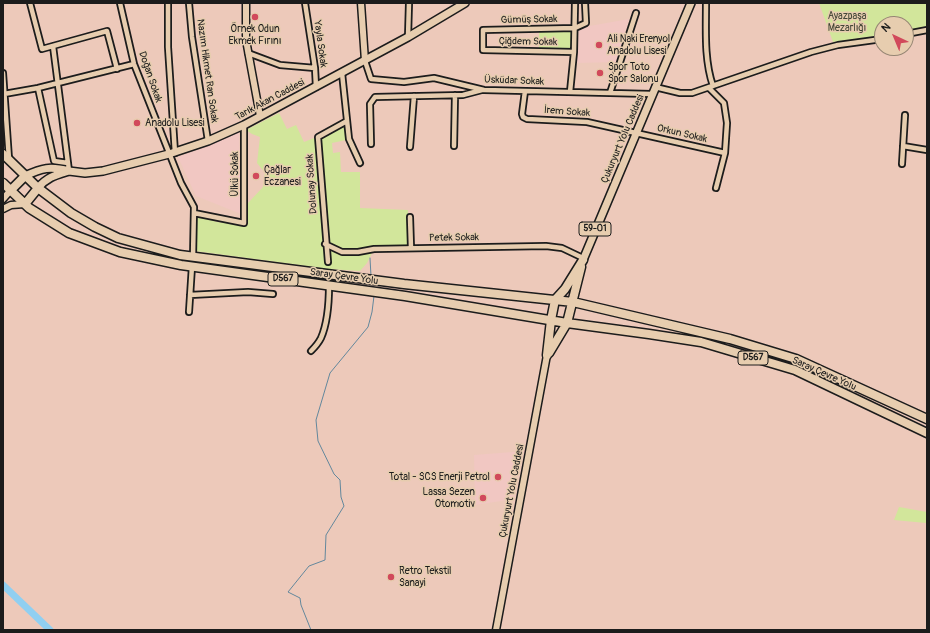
<!DOCTYPE html>
<html>
<head>
<meta charset="utf-8">
<style>
	body { margin:0 }
	#map { position:relative; width:930px; height:633px; overflow:hidden; background:#edc9ba; font-family:Pangolin,sans-serif }
	canvas { display:block }
	.frame { position:absolute; inset:0; border:4px solid #1c1c1c; pointer-events:none }
	.north { position:absolute; left:874px; top:16px; width:40px; height:40px; box-sizing:border-box; background:#e7cdaf; border:1px solid #968674; border-radius:50%; rotate:316deg; font-size:11px; font-weight:700; line-height:16px; text-align:center; color:#1c1c1c }
	.north::after { content:''; display:block; margin:auto; width:14px; height:18px; background:#d1495b; clip-path:polygon(50% 0,100% 100%,50% 72%,0 100%) }
</style>
</head>
<body>
<div id="map">
<canvas width="930" height="633"></canvas>
<div class="frame"></div>
<div class="north">N</div>
</div>
<script>
const c = document.querySelector('canvas').getContext('2d');
c.lineJoin = 'round';
function fill(path, color) {
  c.fillStyle = color;
  c.fill(path, 'evenodd');
}
function stroke(path, color, width, dash) {
  c.strokeStyle = color;
  c.lineWidth = width;
  c.lineCap = dash ? 'butt' : 'round';
  c.setLineDash(dash || []);
  c.stroke(path);
}
function label(font, color, halo, rows, align = 'center') {
  c.font = font + ' Pangolin,sans-serif';
  c.lineWidth = 3;
  c.setLineDash([]);
  c.textBaseline = 'middle';
  c.strokeStyle = halo;
  c.fillStyle = color;
  for (const [text, x, y, turn = 0] of rows) {
    c.save();
    c.translate(x, y);
    c.rotate((+turn || 0) * Math.PI / 180);
    c.textAlign = isNaN(turn) ? turn : align;
    if (halo) c.strokeText(text, 0, 0);
    c.fillText(text, 0, 0);
    c.restore();
  }
}
fill(new Path2D(`
	M629 19 617 62 576 63 578 28Z
	M239 130 241 214 196 196 178 157 210 145Z
	M525 451 520 456 514 499 475 505 474 455Z`), '#f1c7c2');
fill(new Path2D(`
	M819 3H927V26L906 31V24H882V35L833 42Z
	M539 30H572L571 50H539Z
	M279 113 287 129 296 125 304 142 344 126 346 140 332 143 333 153 340 152 341 172H360V208L408 210 409 244 407 246 373 251 367 263 360 271 329 269 195 251 196 215 217 222 245 225 248 224V203L263 187 265 173 257 163 260 137 252 134 246 130Z
	M899 507 927 512 926 523 894 520Z`), '#d2e69b');
stroke(new Path2D(`
	M370 258 371 276
	M311 630 301 605 300 598 288 592 309 566 325 560 326 535 344 506 341 497 340 480 334 474 318 441 316 420 330 373 368 327 372 312 374 296`), '#62879c', 1);
stroke(new Path2D(`
	M3 585 50 630`), '#90cff1', 7);
const street = new Path2D(`
	M30 3 42 49 107 31 117 69
	M120 3 134 64 181 183 194 207 193 257
	M168 3V47L175 153
	M189 3 192 37 208 141
	M305 3 315 68 316 87
	M706 3C706 30 704 60 713 86
	M906 34 927 30
	M408 37 409 3
	M53 46 69 171
	M574 52 483 50V30L575 28 586 23 585 3
	M248 53 280 65 315 68
	M365 61 371 79 404 82 434 78 484 90 652 94
	M3 73 9 159
	M342 73 349 139 360 163
	M655 87 680 93H692L811 52 838 45 882 39
	M38 88 54 161 68 163
	M709 88 724 103 727 123 725 153 716 188
	M525 91 522 114 523 117 527 119 587 122 725 153
	M570 92 574 52 575 3
	M610 93 636 13
	M4 94 38 88 134 64
	M371 144 370 104 375 97 463 95 482 90
	M454 146 455 95
	M903 146 927 150
	M410 147 414 96
	M902 164 905 115
	M194 213 244 223V125
	M410 217 411 248
	M325 244 342 252H358L374 249 546 246 562 248 583 258
	M328 262 318 137 347 121
	M190 295 248 292 273 294
	M189 312 192 266
	M311 351C315 347 319 342 321 338 328 322 329 303 329 285`);
const secondary = new Path2D(`
	M246 3V40L260 116
	M361 3 365 61
	M3 199 10 191
	M3 209 11 205 25 204
	M496 630 547 355`);
const primary = new Path2D(`
	M69 171 85 173 103 171 169 154 208 141 244 125 408 37 465 3
	M25 176C42 168 50 166 69 171 56 175 47 177 38 188
	M583 260 691 3`);
const highway = new Path2D(`
	M3 154 38 188 71 213 95 227 118 238 180 255 404 284 573 302 730 339 796 359 927 419
	M3 183 29 208 69 233 120 252 181 265 405 296 567 323 649 334 701 342 795 370 927 433
	M10 191 25 176
	M25 204 38 188
	M549 353 567 323 581 267
	M547 355 551 320 555 300 565 289 583 260`);
stroke(street, '#1c1c1c', 8);
stroke(secondary, '#1c1c1c', 9);
stroke(primary, '#1c1c1c', 10);
stroke(highway, '#1c1c1c', 11);
stroke(street, '#e7cdaf', 4.5);
stroke(secondary, '#e7cdaf', 6);
stroke(primary, '#e7cdaf', 7);
stroke(highway, '#e7cdaf', 8);
for (const [x, y, r, color] of [
	[255,17,4,"#d1495b"],
	[599,45,4,"#d1495b"],
	[600,73,4,"#d1495b"],
	[137,123,4,"#d1495b"],
	[256,176,4,"#d1495b"],
	[498,477,4,"#d1495b"],
	[483,498,4,"#d1495b"],
	[391,577,4,"#d1495b"]
]) {
  const dot = new Path2D();
  dot.arc(x, y, r, 0, 2 * Math.PI);
  c.fillStyle = color;
  c.fill(dot);
  stroke(dot, '#e7cdaf', 1.5);
}
for (const [x, y, w] of [
	[595,229,32],
	[283,279,30],
	[753,358,30]
]) {
  const box = new Path2D();
  box.roundRect(x - w / 2, y - 7, w, 14, 3);
  c.fillStyle = '#e7cdaf';
  c.fill(box);
  stroke(box, '#1c1c1c', 1);
}
label('bold 9px', '#1c1c1c', null, [
	["59-01",595,229],
	["D567",283,279],
	["D567",753,358]
]);
label('10px', '#404435', '#e7cdaf', [
	["Ayazpaşa",847,16],
	["Mezarlığı",847,28]
]);
label('10px', '#1c1c1c', '#e7cdaf', [
	["Gümüş Sokak",529,20,-1],
	["Çiğdem Sokak",528,42,1],
	["Yayla Sokak",320,44,82],
	["Nazım Hikmet Ran Sokak",207,71,82],
	["Doğan Sokak",150,77,71],
	["Üsküdar Sokak",514,81,2],
	["Tarık Akan Caddesi",270,100,-28],
	["İrem Sokak",567,112,4],
	["Orkun Sokak",682,134,13],
	["Çukuryurt Yolu Caddesi",623,139,-67],
	["Ülkü Sokak",235,174,-90],
	["Dolunay Sokak",312,184,-94],
	["Petek Sokak",454,238,-1],
	["Saray Çevre Yolu",344,277,8],
	["Saray Çevre Yolu",824,374,24],
	["Çukuryurt Yolu Caddesi",512,491,-79]
]);
label('10px', '#1c1c1c', '#e7cdaf', [
	["Örnek Odun",255,29,"center"],
	["Ekmek Fırını",255,41,"center"],
	["Ali Naki Erenyol",607,39],
	["Anadolu Lisesi",607,51],
	["Spor Toto",608,67],
	["Spor Salonu",608,79],
	["Anadolu Lisesi",145,123],
	["Çağlar",264,170],
	["Eczanesi",264,182],
	["Total - SCS Enerji Petrol",490,477,"right"],
	["Lassa Sezen",475,492,"right"],
	["Otomotiv",475,504,"right"],
	["Retro Tekstil",399,571],
	["Sanayi",399,583]
], 'left');
</script>
</body>
</html>
